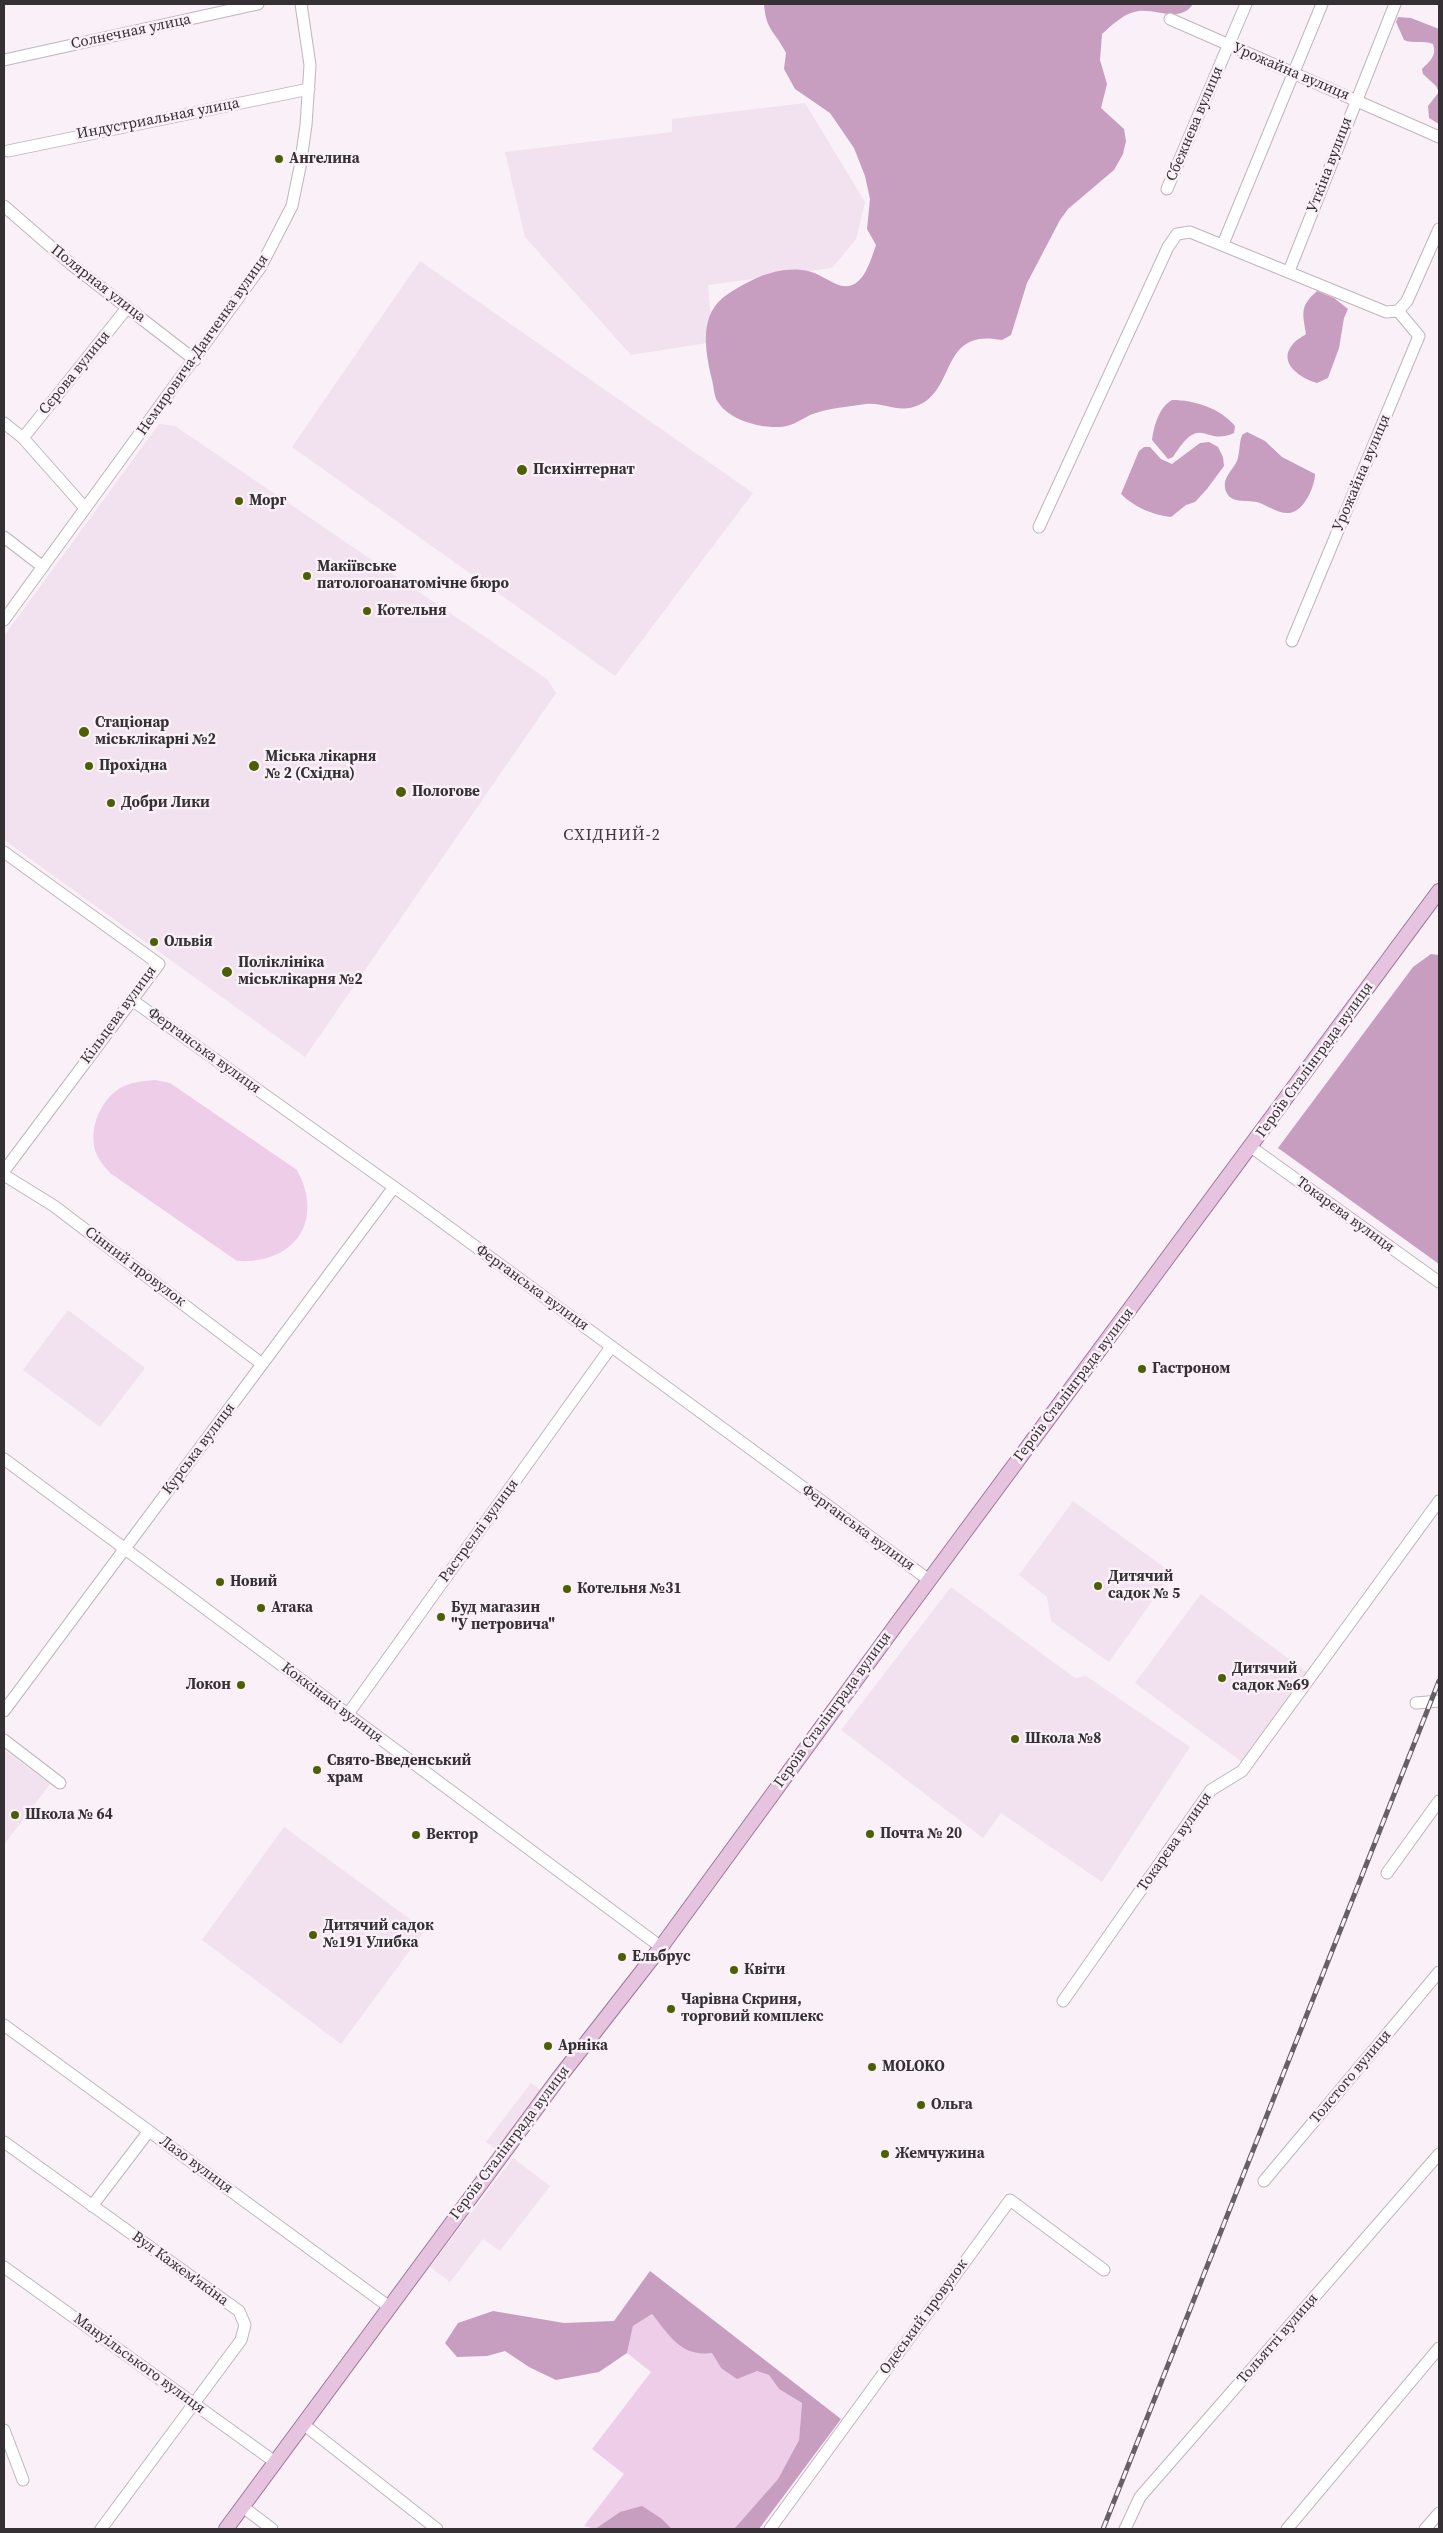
<!DOCTYPE html>
<html>
<head>
<meta charset="utf-8">
<style>
	body { margin:0 }
	#map { position:relative; width:1443px; height:2533px; overflow:hidden; background:#faf0f8; font-family:"Source Serif 4",serif }
	canvas { display:block }
	.frame { position:absolute; inset:0; border:5px solid #343034; pointer-events:none }
</style>
</head>
<body>
<div id="map">
<canvas width="1443" height="2533"></canvas>
<div class="frame"></div>
</div>
<script>
const c = document.querySelector('canvas').getContext('2d');
c.lineJoin = 'round';
function fill(path, color) {
  c.fillStyle = color;
  c.fill(path, 'evenodd');
}
function stroke(path, color, width, dash) {
  c.strokeStyle = color;
  c.lineWidth = width;
  c.lineCap = dash ? 'butt' : 'round';
  c.setLineDash(dash || []);
  c.stroke(path);
}
function label(font, color, halo, rows, align = 'center') {
  c.font = font + ' "Source Serif 4",serif';
  c.lineWidth = 5;
  c.setLineDash([]);
  c.textBaseline = 'middle';
  c.strokeStyle = halo;
  c.fillStyle = color;
  for (const [text, x, y, turn = 0] of rows) {
    c.save();
    c.translate(x, y);
    c.rotate((+turn || 0) * Math.PI / 180);
    c.textAlign = isNaN(turn) ? turn : align;
    if (halo) c.strokeText(text, 0, 0);
    c.fillText(text, 0, 0);
    c.restore();
  }
}
fill(new Path2D(`
	M805 103 865 202 856 239 832 268 708 285 713 342 631 355 525 237 505 152 672 132V119Z
	M420 261 753 493 615 676 292 447Z
	M159 424 175 426 547 679 556 693 305 1057 4 840V636Z
	M68 1310 145 1368 100 1427 23 1370Z
	M1073 1501 1172 1573 1109 1662 1051 1621 1047 1597 1019 1575Z
	M951 1587 1075 1678 1086 1676 1190 1747 1102 1882 1001 1813 983 1838 841 1730Z
	M1201 1594 1308 1673 1242 1762 1135 1683Z
	M4 1750 50 1784 4 1845Z
	M284 1827 425 1930 341 2044 202 1940Z
	M531 2083 542 2091 497 2150 486 2142Z
	M513 2158 550 2186 500 2251 483 2239 450 2282 430 2267Z`), '#f2e1ee');
fill(new Path2D(`
	M155 1080 170 1083 297 1170C325 1222 294 1264 237 1261L110 1173C106 1168 101 1163 98 1157 86 1134 99 1101 120 1088 131 1082 143 1081 155 1080Z
	M652 2314 667 2332 712 2353 721 2368 757 2371 769 2375 779 2389 802 2403 799 2440 778 2479 734 2529H672L662 2519 620 2512 595 2529 584 2526 624 2474 592 2449 651 2372 627 2353 633 2326Z`), '#edcde7');
fill(new Path2D(`
	M764 4H1193C1179 25 1154 6 1134 12 1122 15 1111 26 1102 34L1100 60 1107 84 1101 108 1124 129 1126 141 1123 154 1114 170 1068 209 1060 220 1027 283 1011 335 1002 340C941 328 956 386 921 404 900 415 885 402 866 404 847 407 827 408 810 415 798 421 790 428 775 427 757 427 728 419 718 402 714 397 714 387 712 380 705 350 698 313 728 294 750 280 774 267 802 270 815 271 825 279 836 284 862 295 870 262 876 245L867 229 870 199 865 176 854 148 830 113 795 89 784 69 786 53C775 31 766 31 764 4Z
	M1398 17 1411 18 1439 29V124L1429 118 1428 106 1439 92 1436 86 1423 74 1422 69C1430 61 1437 56 1433 44 1423 40 1413 44 1404 40L1396 22Z
	M1317 291 1334 298 1348 309 1344 318 1339 348 1328 378 1317 383C1302 379 1276 363 1293 344 1296 340 1302 337 1306 334 1303 313 1299 307 1317 291Z
	M1172 400C1194 400 1220 408 1235 426L1234 433C1203 447 1202 411 1173 457L1168 459 1152 440C1154 426 1159 407 1172 400Z
	M1247 432 1265 441 1282 457 1315 474C1315 486 1304 512 1289 513 1278 514 1267 505 1257 502 1245 500 1228 504 1225 488 1223 477 1233 470 1237 461 1240 452 1239 443 1242 435Z
	M1209 442 1218 447 1223 457 1224 466 1207 489 1195 502 1186 505 1171 517C1153 515 1134 507 1121 494L1139 451 1144 447H1150L1161 459 1172 464 1200 443Z
	M1431 954 1439 955V1264L1278 1148 1413 967Z
	M650 2271 841 2419 759 2529H734L778 2479 799 2440 802 2403 779 2389 769 2375 757 2371 737 2379 721 2368 712 2353C681 2357 670 2336 652 2314L633 2326 627 2353 599 2372 556 2380 529 2367 505 2351 487 2356 457 2357 445 2343 458 2323 493 2311 564 2323 614 2321Z
	M642 2506 662 2519 672 2529H595L620 2512Z`), '#c79dc0');
const minor = new Path2D(`
	M1170 19 1439 137
	M4 60 258 4
	M8 151 309 89
	M1167 189 1246 4
	M4 206 72 265 195 360
	M1223 244 1322 4
	M1289 271 1395 4
	M4 423 23 438 85 508
	M23 438 127 308
	M1039 527 1168 247 1177 234 1190 232 1386 312 1398 311 1407 301 1439 229
	M4 537 43 567
	M4 620 260 268 292 206 300 167 306 125 310 65 301 4
	M1292 641 1419 336 1398 311
	M4 852 159 964 4 1171
	M132 1000 419 1205 929 1580
	M1251 1147 1439 1282
	M4 1175 54 1206 262 1364
	M4 1459 661 1947
	M1416 1703 1439 1701
	M4 1711 394 1187
	M348 1714 611 1347
	M4 1740 60 1783
	M1387 1873 1439 1801
	M1063 2001 1211 1790 1242 1771 1439 1501
	M4 2025 388 2306
	M4 2142 239 2311 245 2325 241 2340 101 2529
	M1264 2181 1439 1972
	M92 2206 149 2131
	M4 2267 275 2462
	M303 2424 437 2529
	M4 2430 23 2480
	M243 2507 272 2529
	M770 2529 1010 2200 1104 2270
	M1125 2529 1140 2497 1439 2154
	M1287 2529 1439 2348
	M1425 2529 1439 2513`);
const major = new Path2D(`
	M226 2529 558 2079 661 1947 896 1625 1439 891`);
stroke(minor, '#bfb5bd', 13);
stroke(major, '#9d7797', 16);
stroke(minor, '#fff', 11);
stroke(major, '#e6c4e0', 14);
const rail = new Path2D(`
	M1103 2529 1439 1681`);
stroke(rail, '#656065', 5);
stroke(rail, '#faf0f8', 3, [9]);
for (const [x, y, r, color] of [
	[279,159,5,"#4c5f05"],
	[522,470,6,"#4c5f05"],
	[239,501,5,"#4c5f05"],
	[307,576,5,"#4c5f05"],
	[367,611,5,"#4c5f05"],
	[84,732,6,"#4c5f05"],
	[89,766,5,"#4c5f05"],
	[254,766,6,"#4c5f05"],
	[401,792,6,"#4c5f05"],
	[111,803,5,"#4c5f05"],
	[154,942,5,"#4c5f05"],
	[227,972,6,"#4c5f05"],
	[1142,1369,5,"#4c5f05"],
	[220,1582,5,"#4c5f05"],
	[1098,1586,5,"#4c5f05"],
	[567,1589,5,"#4c5f05"],
	[261,1608,5,"#4c5f05"],
	[441,1617,5,"#4c5f05"],
	[1222,1678,5,"#4c5f05"],
	[241,1685,5,"#4c5f05"],
	[1015,1739,5,"#4c5f05"],
	[317,1770,5,"#4c5f05"],
	[15,1815,5,"#4c5f05"],
	[870,1834,5,"#4c5f05"],
	[416,1835,5,"#4c5f05"],
	[313,1935,5,"#4c5f05"],
	[622,1957,5,"#4c5f05"],
	[734,1970,5,"#4c5f05"],
	[671,2009,5,"#4c5f05"],
	[548,2046,5,"#4c5f05"],
	[872,2067,5,"#4c5f05"],
	[921,2105,5,"#4c5f05"],
	[885,2154,5,"#4c5f05"]
]) {
  const dot = new Path2D();
  dot.arc(x, y, r, 0, 2 * Math.PI);
  c.fillStyle = color;
  c.fill(dot);
  stroke(dot, '#faf0f8', 2);
}
label('15px', '#343034', '#faf0f8', [
	["Солнечная улица",131,32,-12],
	["Урожайна вулиця",1291,72,23],
	["Индустриальная улица",158,119,-11],
	["Сбежнева вулиця",1195,124,-67],
	["Уткiна вулиця",1330,165,-69],
	["Полярная улица",98,284,38],
	["Немировича-Данченка вулиця",203,345,-55],
	["Сєрова вулиця",75,373,-51],
	["Урожайна вулиця",1362,473,-67],
	["Кільцева вулиця",119,1015,-54],
	["Ферганська вулиця",204,1051,36],
	["Героїв Сталінграда вулиця",1315,1060,-54],
	["Токарєва вулиця",1345,1215,36],
	["Сінний провулок",135,1267,37],
	["Ферганська вулиця",532,1288,36],
	["Героїв Сталінграда вулиця",1074,1385,-53],
	["Курська вулиця",199,1449,-53],
	["Ферганська вулиця",858,1528,36],
	["Растреллі вулиця",479,1531,-54],
	["Коккінакі вулиця",332,1703,37],
	["Героїв Сталінграда вулиця",833,1710,-54],
	["Токарєва вулиця",1175,1842,-55],
	["Толстого вулиця",1351,2077,-50],
	["Героїв Сталінграда вулиця",510,2143,-53],
	["Лазо вулиця",196,2165,36],
	["Вул Кажем'якіна",180,2269,36],
	["Одеський провулок",924,2317,-54],
	["Тольятті вулиця",1278,2339,-49],
	["Мануільського вулиця",139,2364,36]
]);
label('bold 15px', '#343034', '#faf0f8', [
	["Ангелина",289,159],
	["Психінтернат",533,470],
	["Морг",249,501],
	["Макіївське",317,567],
	["патологоанатомічне бюро",317,584],
	["Котельня",377,611],
	["Стаціонар",95,723],
	["міськлікарні №2",95,740],
	["Міська лікарня",265,757],
	["№ 2 (Східна)",265,774],
	["Прохідна",99,766],
	["Пологове",412,792],
	["Добри Лики",121,803],
	["Ольвія",164,942],
	["Поліклініка",238,963],
	["міськлікарня №2",238,980],
	["Гастроном",1152,1369],
	["Дитячий",1108,1577],
	["садок № 5",1108,1594],
	["Новий",230,1582],
	["Котельня №31",577,1589],
	["Атака",271,1608],
	["Буд магазин",451,1608],
	["\"У петровича\"",451,1625],
	["Дитячий",1232,1669],
	["садок №69",1232,1686],
	["Локон",231,1685,"right"],
	["Школа №8",1025,1739],
	["Свято-Введенський",327,1761],
	["храм",327,1778],
	["Школа № 64",25,1815],
	["Почта № 20",880,1834],
	["Вектор",426,1835],
	["Дитячий садок",323,1926],
	["№191 Улибка",323,1943],
	["Ельбрус",632,1957],
	["Квіти",744,1970],
	["Чарівна Скриня,",681,2000],
	["торговий комплекс",681,2017],
	["Арніка",558,2046],
	["MOLOKO",882,2067],
	["Ольга",931,2105],
	["Жемчужина",895,2154]
], 'left');
c.letterSpacing = '1px';
label('16px', '#3d353c', '#faf0f8', [
	["СХІДНИЙ-2",612,836]
]);
c.letterSpacing = '0px';
</script>
</body>
</html>
